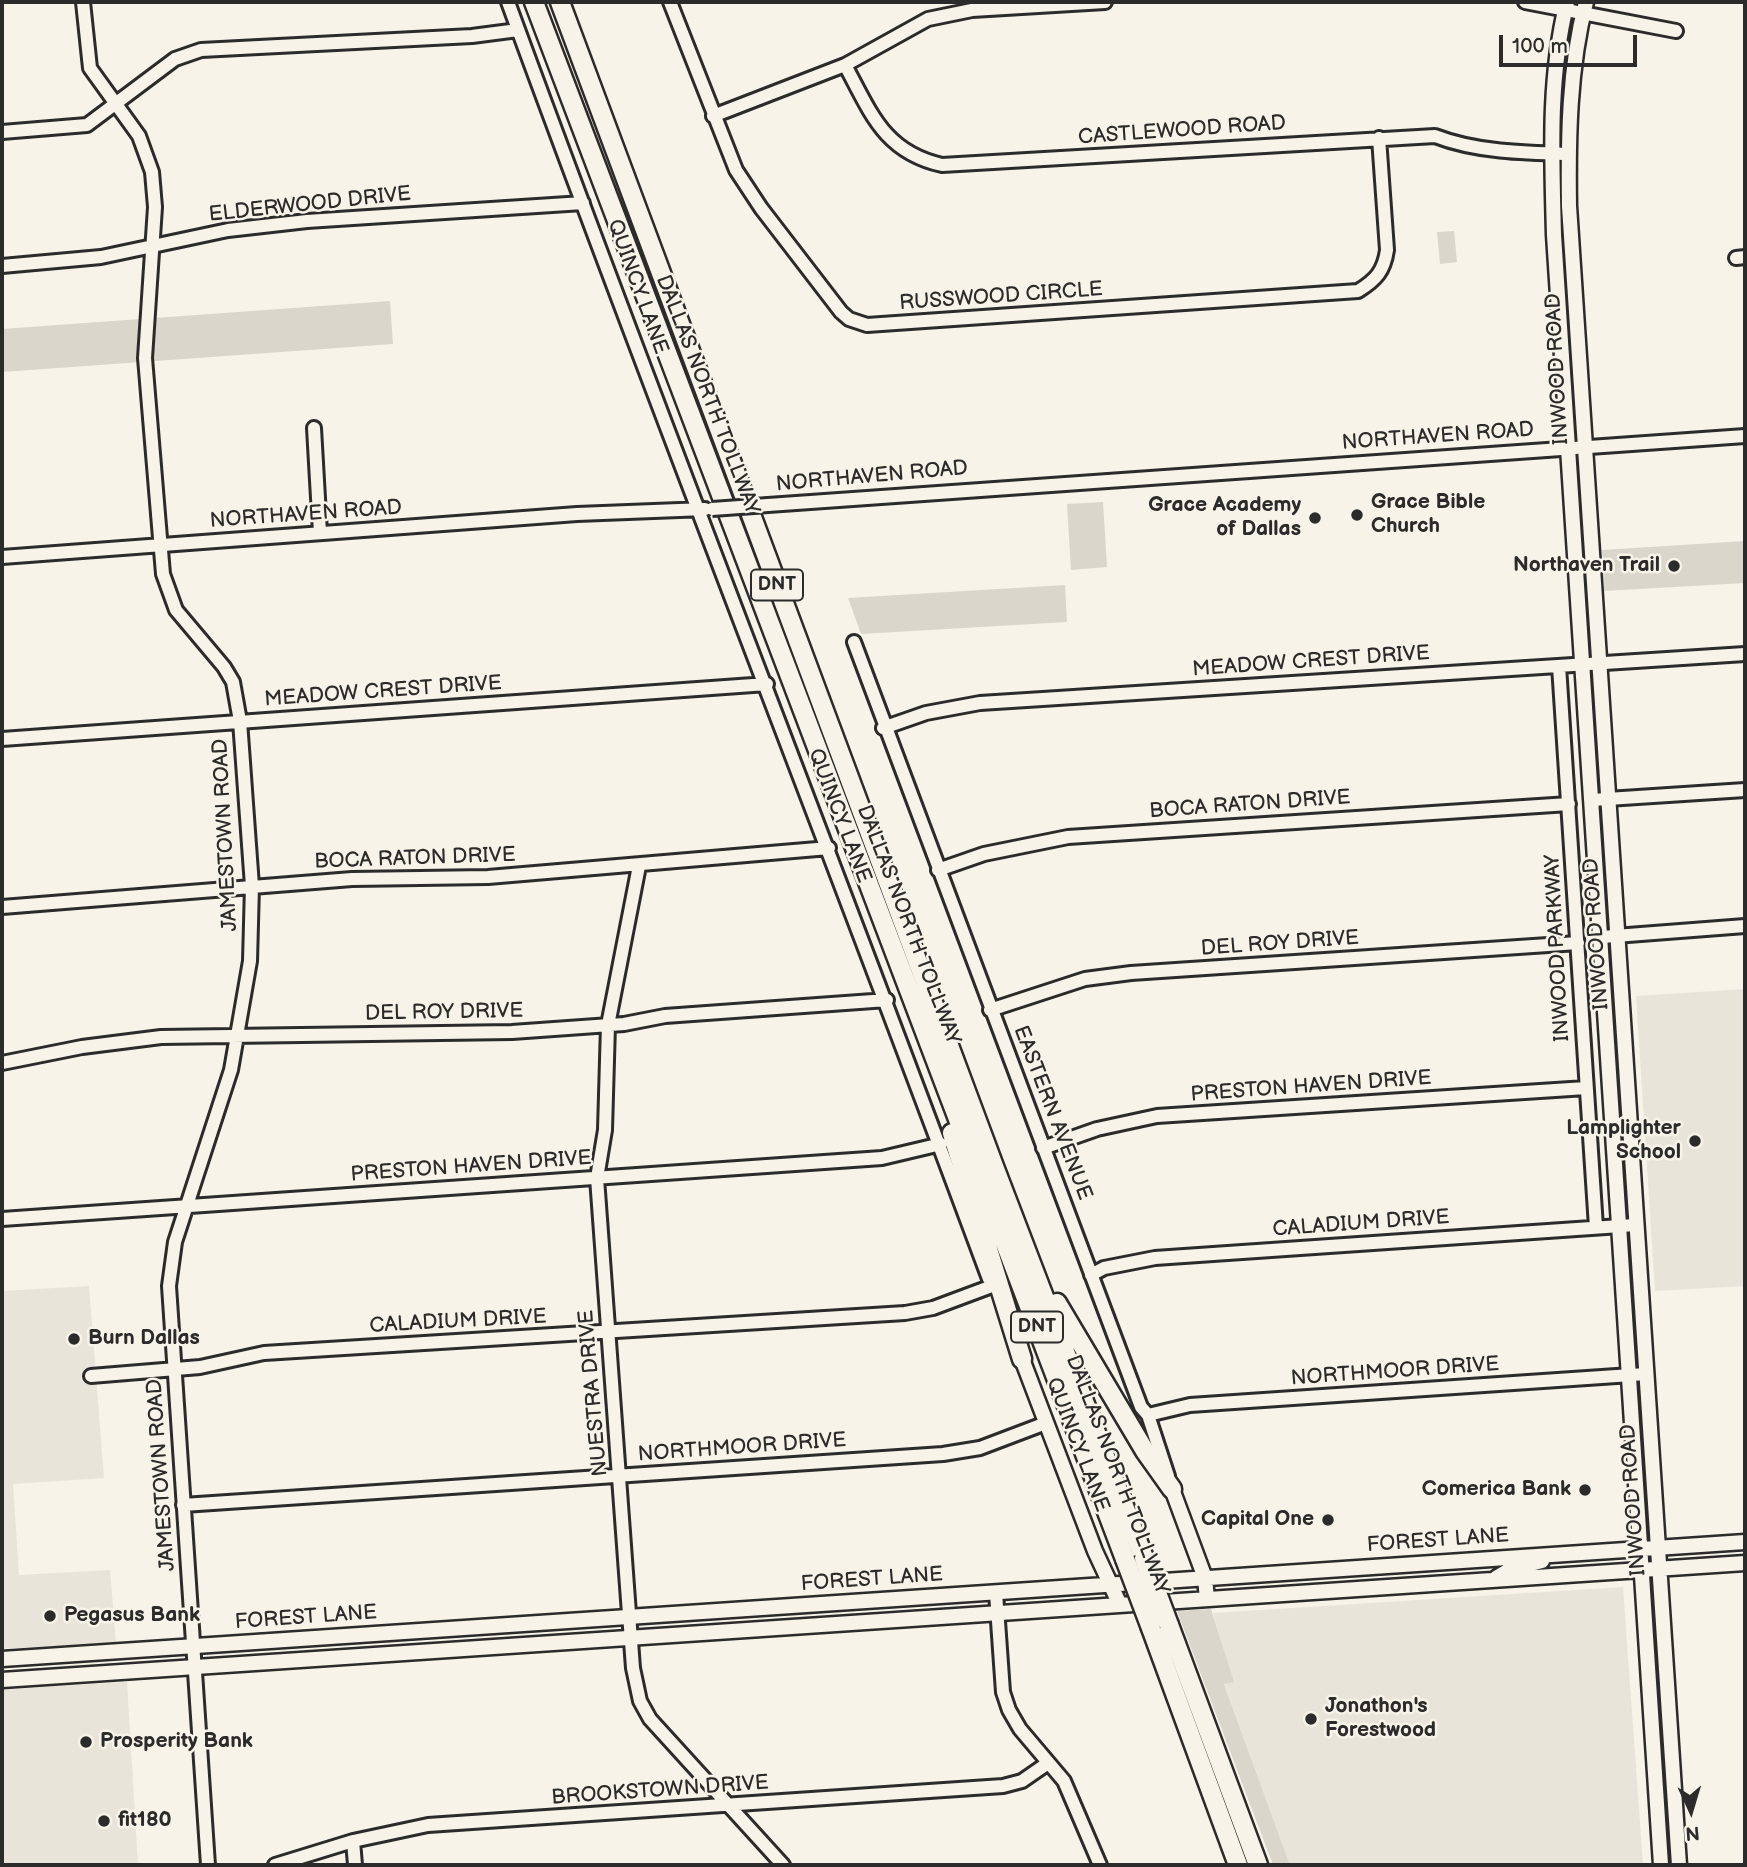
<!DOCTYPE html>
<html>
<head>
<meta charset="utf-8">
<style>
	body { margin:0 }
	#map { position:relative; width:1747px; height:1867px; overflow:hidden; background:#f7f3e8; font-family:"Balsamiq Sans",sans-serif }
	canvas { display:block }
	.frame { position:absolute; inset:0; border:4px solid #2b2b2b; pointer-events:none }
	.north { position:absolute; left:1656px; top:1776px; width:70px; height:70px; -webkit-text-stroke:5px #f7f3e8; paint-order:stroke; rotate:176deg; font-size:19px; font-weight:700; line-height:28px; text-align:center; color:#2b2b2b }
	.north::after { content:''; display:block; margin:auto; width:24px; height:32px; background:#2b2b2b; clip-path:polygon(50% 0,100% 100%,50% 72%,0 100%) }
	.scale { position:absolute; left:1499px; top:35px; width:138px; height:32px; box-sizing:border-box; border:4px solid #2b2b2b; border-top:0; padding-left:9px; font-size:21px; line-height:24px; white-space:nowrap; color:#2b2b2b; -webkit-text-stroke:5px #f7f3e8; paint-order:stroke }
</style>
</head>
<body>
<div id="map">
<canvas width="1747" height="1867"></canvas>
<div class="frame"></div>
<div class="north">N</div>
<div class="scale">100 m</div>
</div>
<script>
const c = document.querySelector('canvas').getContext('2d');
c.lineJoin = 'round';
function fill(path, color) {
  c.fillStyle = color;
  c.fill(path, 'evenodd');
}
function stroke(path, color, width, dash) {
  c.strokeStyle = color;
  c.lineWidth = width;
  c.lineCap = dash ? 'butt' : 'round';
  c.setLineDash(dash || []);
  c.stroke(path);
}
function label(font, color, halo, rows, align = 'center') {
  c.font = font + ' "Balsamiq Sans",sans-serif';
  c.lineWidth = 5;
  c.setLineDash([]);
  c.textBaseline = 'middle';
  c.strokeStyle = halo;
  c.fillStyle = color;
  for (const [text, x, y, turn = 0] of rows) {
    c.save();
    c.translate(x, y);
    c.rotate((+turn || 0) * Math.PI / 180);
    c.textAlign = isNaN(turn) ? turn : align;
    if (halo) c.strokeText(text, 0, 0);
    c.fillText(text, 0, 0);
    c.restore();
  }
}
fill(new Path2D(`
	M1745 989V1286L1655 1291 1636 996Z
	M89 1286 104 1478 13 1484 19 1575 110 1570 116 1643 2 1649V1291Z
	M1623 1587 1643 1865H1290L1224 1683 1233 1681 1213 1613Z
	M127 1682 138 1865H2V1689Z`), '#e8e4da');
fill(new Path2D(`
	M1454 231 1457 262 1440 264 1437 232Z
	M390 301 393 344 2 372V329Z
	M1103 502 1107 567 1071 570 1067 504Z
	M1745 541V583L1604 591 1602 550Z
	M1065 585 1067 622 861 634 848 598Z
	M1211 1609 1234 1682 1224 1684 1290 1865H1273L1177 1611Z`), '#dad6cc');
const minor = new Path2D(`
	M83 2 90 68 139 136 152 172 155 207 145 358 163 574 176 610 224 667 233 682 240 721 252 886 250 961 231 1070 175 1242 169 1286 208 1865
	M508 2C664 429 831 852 989 1279
	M670 2 736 170 761 208 841 312 849 319 867 325 1358 291C1376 280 1384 271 1387 250L1379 138
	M1525 2 1676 31
	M845 65C871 113 884 152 942 165L1435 136C1476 152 1525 153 1568 154
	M713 116 845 65 928 19 972 10 1105 2
	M2 132 87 125 175 59 201 50 472 36 518 30
	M1736 258 1745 257
	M2 266 101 257 228 230 307 221 583 203
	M314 428 320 533
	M768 505 1745 436
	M2 557 577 514 705 509
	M854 642 1141 1407 1148 1415 1168 1476
	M1559 666 1596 1227
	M883 728 926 713 980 703 1745 654
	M2 739 767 684
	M1592 800 1745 790
	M639 866 608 1025 605 1130 597 1178 633 1668 640 1701 650 1719 783 1865
	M938 870 984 854 1068 837 1569 804
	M2 907 352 879 488 877 829 848
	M1602 937 1745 926
	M990 1010 1085 979 1131 973 1578 943
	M2 1063 82 1047 161 1037 512 1032 624 1024 665 1016 887 1000
	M1043 1148 1097 1129 1157 1116 1586 1088
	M2 1219 882 1158 941 1144
	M1091 1275 1104 1268 1155 1258 1635 1225
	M91 1376 200 1367 264 1353 905 1313 933 1308 992 1286
	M1148 1415 1190 1405 1646 1374
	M183 1505 943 1454 980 1448 1046 1423
	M996 1593 1003 1692 1009 1710 1020 1729 1064 1781 1100 1865
	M353 1841 355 1865
	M275 1865 353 1841 428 1825 1003 1786 1022 1781 1048 1763`);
const major = new Path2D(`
	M1567 2C1548 79 1552 156 1554 235L1661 1865
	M1586 2C1569 68 1568 138 1569 206L1679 1865
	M1022 1359 1095 1551 1120 1605
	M1172 1489 1205 1578 1207 1599
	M1496 1578 1511 1569 1542 1561
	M2 1659 1745 1542
	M2 1680 1745 1563`);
const highway = new Path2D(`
	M534 2 1125 1559
	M560 2 995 1169 1144 1558
	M952 1133 1022 1359
	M1057 1303 1145 1451 1172 1489
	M1169 1625 1258 1865
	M1151 1628 1238 1865`);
stroke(minor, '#2b2b2b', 18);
stroke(major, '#2b2b2b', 19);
stroke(highway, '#2b2b2b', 23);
stroke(minor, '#f7f3e8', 12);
stroke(major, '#f7f3e8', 14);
stroke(highway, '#f7f3e8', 18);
const minorBridge = new Path2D(`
	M712 509 768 505`);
const highwayBridge = new Path2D(`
	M1144 1558 1169 1625
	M1125 1559 1151 1628`);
stroke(minorBridge, '#2b2b2b', 18, []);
stroke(highwayBridge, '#2b2b2b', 23, []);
stroke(minorBridge, '#f7f3e8', 12);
stroke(highwayBridge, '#f7f3e8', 18);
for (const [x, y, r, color] of [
	[1357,515,7,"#2b2b2b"],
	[1315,518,7,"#2b2b2b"],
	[1674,566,7,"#2b2b2b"],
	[1695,1141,7,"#2b2b2b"],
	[74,1339,7,"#2b2b2b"],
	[1585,1490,7,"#2b2b2b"],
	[1328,1520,7,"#2b2b2b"],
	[50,1616,7,"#2b2b2b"],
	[1311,1719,7,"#2b2b2b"],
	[86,1742,7,"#2b2b2b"],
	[104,1821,7,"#2b2b2b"]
]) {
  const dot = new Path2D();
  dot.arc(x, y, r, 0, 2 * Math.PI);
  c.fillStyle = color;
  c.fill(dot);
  stroke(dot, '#f7f3e8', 2.5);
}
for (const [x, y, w] of [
	[777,585,52],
	[1037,1327,52]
]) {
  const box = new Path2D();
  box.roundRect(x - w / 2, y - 15.5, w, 31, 5);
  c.fillStyle = '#f7f3e8';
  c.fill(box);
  stroke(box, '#2b2b2b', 2);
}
label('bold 19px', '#2b2b2b', null, [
	["DNT",777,585],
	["DNT",1037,1327]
]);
label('21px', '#2b2b2b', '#f7f3e8', [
	["CASTLEWOOD ROAD",1182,131,-4],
	["ELDERWOOD DRIVE",310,205,-6],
	["QUINCY LANE",637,287,70],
	["RUSSWOOD CIRCLE",1001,297,-4],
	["INWOOD ROAD",1558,369,-93],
	["DALLAS NORTH TOLLWAY",707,395,69],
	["NORTHAVEN ROAD",1438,437,-4],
	["NORTHAVEN ROAD",872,477,-5],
	["NORTHAVEN ROAD",306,515,-4],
	["MEADOW CREST DRIVE",1311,662,-4],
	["MEADOW CREST DRIVE",383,692,-4],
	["BOCA RATON DRIVE",1250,805,-4],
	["QUINCY LANE",839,816,69],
	["JAMESTOWN ROAD",226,835,-93],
	["BOCA RATON DRIVE",415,859,-2],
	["DALLAS NORTH TOLLWAY",908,925,69],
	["INWOOD ROAD",1597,934,-94],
	["DEL ROY DRIVE",1280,944,-4],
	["INWOOD PARKWAY",1558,948,-93],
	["DEL ROY DRIVE",444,1013,-1],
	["PRESTON HAVEN DRIVE",1311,1087,-4],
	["EASTERN AVENUE",1052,1113,69],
	["PRESTON HAVEN DRIVE",471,1167,-4],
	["CALADIUM DRIVE",1361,1224,-4],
	["CALADIUM DRIVE",458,1322,-3],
	["NORTHMOOR DRIVE",1395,1372,-4],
	["NUESTRA DRIVE",594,1393,-95],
	["QUINCY LANE",1077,1445,69],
	["NORTHMOOR DRIVE",742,1448,-4],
	["JAMESTOWN ROAD",162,1475,-94],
	["DALLAS NORTH TOLLWAY",1117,1475,69],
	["INWOOD ROAD",1634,1500,-94],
	["FOREST LANE",1438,1541,-4],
	["FOREST LANE",872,1580,-4],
	["FOREST LANE",306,1618,-4],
	["BROOKSTOWN DRIVE",660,1791,-4]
]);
label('bold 21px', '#2b2b2b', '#f7f3e8', [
	["Grace Bible",1371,503],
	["Church",1371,527],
	["Grace Academy",1301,506,"right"],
	["of Dallas",1301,530,"right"],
	["Northaven Trail",1660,566,"right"],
	["Lamplighter",1681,1129,"right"],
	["School",1681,1153,"right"],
	["Burn Dallas",88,1339],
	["Comerica Bank",1571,1490,"right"],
	["Capital One",1314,1520,"right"],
	["Pegasus Bank",64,1616],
	["Jonathon's",1325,1707],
	["Forestwood",1325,1731],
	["Prosperity Bank",100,1742],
	["fit180",118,1821]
], 'left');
</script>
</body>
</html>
